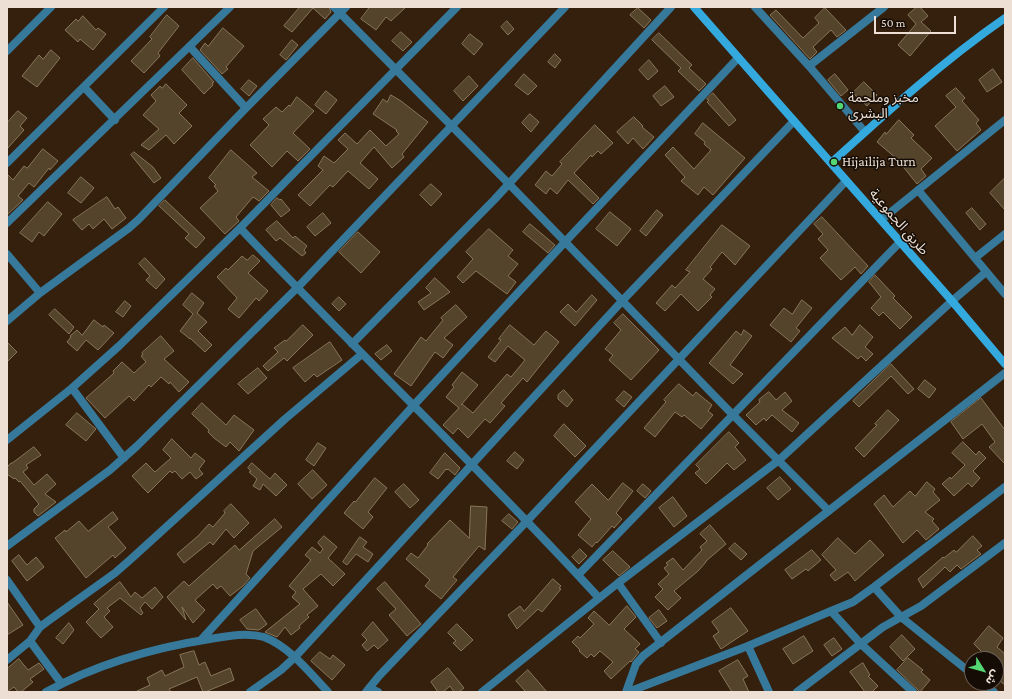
<!DOCTYPE html>
<html>
<head>
<meta charset="utf-8">
<style>
	body { margin:0 }
	#map { position:relative; width:1012px; height:699px; overflow:hidden; background:#34200d; font-family:"Crimson Pro","Noto Sans Arabic",serif }
	canvas { display:block }
	.frame { position:absolute; inset:0; border:8px solid #eddfd3; pointer-events:none }
	.north { position:absolute; left:964px; top:651px; width:40px; height:40px; box-sizing:border-box; background:#150c05; border:1px solid #6b6057; border-radius:50%; rotate:127deg; font-size:11px; font-weight:700; line-height:16px; text-align:center; color:#eddfd3 }
	.north::after { content:''; display:block; margin:auto; width:14px; height:18px; background:#53d673; clip-path:polygon(50% 0,100% 100%,50% 72%,0 100%) }
	.scale { position:absolute; left:874px; top:16px; width:82px; height:18px; box-sizing:border-box; border:2px solid #eddfd3; border-top:0; padding-left:5px; font-size:12px; line-height:14px; white-space:nowrap; color:#eddfd3; -webkit-text-stroke:3px #150c05; paint-order:stroke }
</style>
</head>
<body>
<div id="map">
<canvas width="1012" height="699"></canvas>
<div class="frame"></div>
<div class="north">ش</div>
<div class="scale">50 m</div>
</div>
<script>
const c = document.querySelector('canvas').getContext('2d');
c.lineJoin = 'round';
function fill(path, color) {
  c.fillStyle = color;
  c.fill(path, 'evenodd');
}
function stroke(path, color, width, dash) {
  c.strokeStyle = color;
  c.lineWidth = width;
  c.lineCap = dash ? 'butt' : 'round';
  c.setLineDash(dash || []);
  c.stroke(path);
}
function label(font, color, halo, rows, align = 'center') {
  c.font = font + ' "Crimson Pro","Noto Sans Arabic",serif';
  c.lineWidth = 3;
  c.setLineDash([]);
  c.textBaseline = 'middle';
  c.strokeStyle = halo;
  c.fillStyle = color;
  for (const [text, x, y, turn = 0] of rows) {
    c.save();
    c.translate(x, y);
    c.rotate((+turn || 0) * Math.PI / 180);
    c.textAlign = isNaN(turn) ? turn : align;
    if (halo) c.strokeText(text, 0, 0);
    c.fillText(text, 0, 0);
    c.restore();
  }
}
const building = new Path2D(`
	M300 7H329L331 12 325 19 313 8 292 32 284 26Z
	M370 7H406L391 21 386 17 376 30 361 19Z
	M917 7H920L928 16 921 22 931 31 910 56 898 45 916 24 908 15Z
	M638 8 651 20 644 28 630 15Z
	M825 8 846 30 837 37 831 30 813 47 817 52 810 59 770 15 776 10 803 38 819 23 815 18Z
	M167 15 179 26 158 53 160 56 144 73 131 61 152 39 150 37Z
	M83 16 96 30 98 28 106 34 93 50 80 39 78 42 65 30 76 19 78 21Z
	M507 21 514 29 508 35 501 27Z
	M223 28 244 46 226 67 228 69 222 74 200 50 205 43 208 46Z
	M401 32 412 42 403 51 392 41Z
	M659 33 692 65 689 68 706 84 699 91 678 71 681 68 652 40Z
	M470 34 483 44 474 55 462 44Z
	M292 40 298 45 286 60 280 55Z
	M51 50 60 58 37 87 22 76 39 55 43 59Z
	M555 54 561 60 555 68 548 62Z
	M193 58 214 82 212 83 213 85 204 94 182 70Z
	M649 60 658 71 648 80 639 70Z
	M993 69 1002 82 987 92 979 80Z
	M524 74 537 86 528 95 515 85Z
	M835 74 848 90 841 96 828 80Z
	M469 76 478 86 463 101 454 91Z
	M249 80 257 86 249 96 241 89Z
	M864 82 877 95 867 106 853 93Z
	M166 84 187 105 179 113 192 126 174 144 166 135 149 150 141 145 159 129 143 115 156 101 151 95 160 86 162 88Z
	M665 86 674 97 661 106 653 96Z
	M956 88 965 98 962 101 979 120 976 123 981 130 957 151 935 126 956 107 946 96Z
	M326 91 337 100 326 114 315 105Z
	M713 93 736 120 729 126 707 102 709 100 707 99Z
	M391 95 401 101 428 122 402 154 404 157 392 168 374 147 360 163 378 179 369 189 348 171 333 187 330 185 310 206 298 195 323 170 318 166 324 156 334 163 348 149 338 140 345 133 357 144 370 130 386 146 399 134 396 131 397 130 373 114 383 99 387 102Z
	M297 97 314 111 293 133 310 149 298 161 287 151 272 167 250 145 269 125 263 119 276 107 282 112 289 105 290 106Z
	M18 111 27 118 20 126 24 130 7 149V123Z
	M530 114 539 122 531 132 522 123Z
	M634 117 643 126 642 127 654 137 643 149 633 138 628 144 617 132Z
	M899 120 914 135 911 138 932 158 921 169 926 176 917 184 897 159 877 142 885 132 886 134Z
	M703 123 745 158 713 195 704 187 698 195 681 181 685 177 665 155 673 147 694 169 711 150 704 144 705 142 695 134Z
	M595 125 613 143 601 154 598 151 592 157 591 155 574 173 599 198 593 204 568 180 557 194 550 188 546 194 535 185 546 171 552 176 562 164 560 162Z
	M43 149 58 161 50 170 49 168 34 187 29 183 18 196 23 200 7 215V174L13 180 24 166 27 168Z
	M231 150 257 173 252 177 269 191 259 201 253 197 236 217 239 221 225 234 200 208 218 191 214 186 216 185 209 178Z
	M134 152 153 167 161 178 154 183 131 155Z
	M81 177 94 188 81 203 68 193Z
	M1005 178V210L990 193Z
	M431 184 442 194 431 206 420 195Z
	M107 197 115 209 118 207 126 218 112 229 104 219 93 229 89 224 82 230 73 220Z
	M277 198 280 200 281 199 290 210 281 217 271 205Z
	M165 200 205 238 196 248 185 238 189 234 159 206Z
	M48 202 62 214 44 236 39 232 32 242 20 233Z
	M972 208 986 224 980 230 966 213Z
	M657 210 663 215 646 236 640 231Z
	M610 212 631 229 617 246 596 229Z
	M323 213 331 223 315 236 307 227Z
	M822 217 868 266 861 274 855 267 841 280 820 258 828 250 818 239 823 234 814 224Z
	M277 221 293 238 295 236 307 246 304 250 306 253 302 256 280 238 276 241 266 230Z
	M530 224 555 245 548 253 523 232Z
	M722 225 750 246 735 265 722 252 710 267 712 269 703 279 715 289 710 295 712 297 698 311 681 294 665 311 656 303 672 285 675 288 690 272 686 270Z
	M489 229 513 250 508 256 518 264 508 276 516 282 507 294 476 271 463 283 457 277 473 259 466 252Z
	M358 232 380 252 361 273 339 252Z
	M253 255 260 261 248 273 268 291 259 301 256 298 239 318 228 309 237 298 217 277 226 268 228 270 242 256 247 260Z
	M145 258 165 279 156 289 146 280 150 276 139 264Z
	M875 275 895 296 893 298 912 317 900 329 883 312 879 316 871 308 881 297 869 282Z
	M435 278 450 292 424 310 418 302 431 293 426 288Z
	M192 293 204 303 197 313 207 322 198 331 212 345 205 352 190 338V339L180 331 193 314 183 305Z
	M592 295 597 300 575 326 560 312 568 304 576 312Z
	M339 297 346 304 339 311 332 304Z
	M802 300 812 308 796 328 800 331 791 342 770 325 784 308 792 314Z
	M125 301 131 306 123 317 116 312Z
	M456 305 467 317 444 338 453 345 443 358 435 352 411 386 394 374 421 337 426 341 443 320 441 318Z
	M55 309 74 327 69 334 49 315Z
	M623 314 659 350 631 380 609 360 613 355 605 349 621 330 614 323Z
	M94 320 103 327 104 325 114 333 98 350 86 340 77 351 67 342 71 337 70 336 77 330 82 335Z
	M303 325 313 335 287 361 284 358 268 371 263 366 278 352 274 348 285 340 286 341Z
	M510 325 534 345 546 331 559 342 527 382 523 378 501 403 505 406 490 423 485 419 468 438 458 428 453 434 443 425 459 408 446 397 454 387 452 385 462 372 478 385 461 405 462 404 473 413 507 374 511 377 525 360 508 346 495 362 488 357 501 340 499 339Z
	M860 325 873 337 865 347 873 354 866 361 861 356 858 359 832 338 845 327 852 335Z
	M744 330 752 336 730 365 743 374 733 384 709 363 736 331 741 335Z
	M161 336 174 351 164 359 189 382 179 392 170 382 169 384 161 377 151 387 149 385 134 401 129 396 105 418 86 398 114 373 113 371 122 362 134 373 146 362 141 356 143 355 142 353Z
	M7 342 17 352 7 362Z
	M330 342 342 360 317 377 314 374 305 382 293 368Z
	M387 345 392 351 381 360 375 354Z
	M891 364 914 389 908 394 891 376 859 407 853 401Z
	M258 368 267 378 248 394 238 384Z
	M925 380 936 389 929 398 918 389Z
	M679 384 693 396 696 392 712 405 708 411 713 415 701 429 684 415 682 417 675 412 655 437 644 428 666 402 664 400Z
	M564 390 573 400 567 407 558 399V395Z
	M624 391 632 397 624 407 616 400Z
	M769 392 776 400 785 392 792 401 782 410 799 423 792 432 772 415 766 421 764 418 756 425 746 415 760 402 759 400Z
	M981 398 1005 430V464L989 447 995 442 982 424 963 439 951 422Z
	M202 403 226 425 234 415 254 430 239 451 230 442 226 447 214 438 208 432 209 430 192 414Z
	M888 410 899 420 864 457 855 448 877 425 875 424Z
	M77 413 96 429 86 441 66 425Z
	M564 424 586 446 575 457 554 436Z
	M729 432 739 443 735 447 746 460 734 470 727 463 706 484 695 473 700 469 696 465Z
	M172 439 191 458 195 453 205 461 199 469 203 474 196 479 190 472 182 479 175 471 172 473 170 471 148 493 132 476 146 463 155 472 171 458 163 450Z
	M963 442 976 455 979 451 986 458 973 471 980 478 972 487 968 483 954 496 942 484 950 477 951 479 965 465 952 453Z
	M318 443 326 448 314 466 306 460Z
	M34 447 41 455 26 465 28 468 23 472 34 485 47 474 56 484 45 494 56 502 38 516 34 512V509L39 504 20 481 19 482 15 478 14 479 7 474V467L11 463H12Z
	M515 452 524 460 517 469 507 461Z
	M445 453 460 468 455 475 448 469 447 470 446 469 438 479 430 473Z
	M252 463 270 479 275 473 287 485 276 496 263 484 260 490 253 486 257 479 249 472 251 471 248 468Z
	M313 470 327 485 312 499 298 484Z
	M780 477 791 489 778 500 767 488Z
	M375 478 387 488 368 512 373 517 363 529 344 513 354 501 355 502Z
	M927 482 935 489 933 492 940 500 925 512 934 519 932 521 939 529 926 540 917 530 903 543 874 504 884 495 893 507 910 491 915 496Z
	M623 483 633 491 616 513 622 519 614 528 612 526 597 543 596 542 592 547 578 535 591 519 575 502 592 484 608 500Z
	M404 484 419 500 410 508 395 492Z
	M643 484 651 491 645 498 637 491Z
	M673 497 687 516 674 527 659 508Z
	M231 504 249 523 234 538 226 529 213 545 210 542 184 563 177 554 198 536 209 524 213 527 225 513 224 511Z
	M471 506 487 507 485 550 479 546 453 577 457 580 441 599 425 586 430 580 406 559 411 553 418 558 428 545 427 544 450 520 469 538Z
	M113 512 118 519 108 527 126 548 115 558 113 555 86 578 55 538 65 530 66 532 79 521 88 531Z
	M509 514 518 522 512 529 502 521Z
	M275 519 282 527 253 551 246 574 250 578 243 586 230 596 221 586 217 589 213 584 195 600 205 610 193 623 182 607 186 620 167 597 184 581 189 586 235 545 239 550Z
	M710 525 726 544 706 561V562L698 571 674 591 681 598 668 610 655 597 663 589 658 584 669 574 664 568 668 565 666 563 673 558 683 570 702 550 700 547 707 541 700 534Z
	M324 536 337 547 328 558 345 574 333 586 321 574 303 589 318 606 307 615 309 617 299 626 300 628 291 635 285 627 277 637 265 632 300 604 292 597 296 592 289 586 311 560 305 555 312 547 320 553 323 549 318 543Z
	M973 536 982 546 977 550 981 554 961 569 957 565 950 572 945 567 923 588 918 579 943 557 944 558 954 550 956 552Z
	M360 537 367 542 363 547 373 554 368 562 356 554 347 565 343 562Z
	M838 538 855 554 870 540 884 555 855 581 848 572 835 581 830 575 836 570 822 555Z
	M735 543 747 554 741 560 729 549Z
	M580 549 587 556 579 564 572 557Z
	M812 550 821 560 808 571 806 569 792 579 785 570Z
	M613 551 630 567 619 576 603 560Z
	M19 555 27 565 36 557 44 567 27 581 12 561Z
	M553 579 561 586 559 588 561 589 542 612 538 609 517 629 508 615 520 606 524 611Z
	M120 582 131 597 135 592 142 598 155 587 163 597 152 609 145 602 140 608 143 613 141 615 120 598 107 608 110 611 104 617 113 627 101 638 86 622 99 609 94 604Z
	M385 582 421 624 407 636 389 615 396 609 377 589Z
	M7 602 23 625 7 635Z
	M627 606 636 617 624 629 640 644 635 649 639 652 631 662 630 661 611 679 604 671 613 662 600 651 594 657 591 654 587 658 579 651 580 650 572 642 578 636 580 638 594 624 588 618 594 611 609 625Z
	M731 608 748 631 721 649 713 636 719 632 712 622Z
	M256 609 267 624 259 630 247 629 240 620Z
	M659 610 667 621 657 628 649 618Z
	M373 622 388 640 378 649 374 645 367 651 362 645 367 640 362 635Z
	M69 623 74 630 63 644 56 638Z
	M457 624 473 640 461 651 453 643 456 641 448 633Z
	M989 626 1003 638 997 647 1005 654V685L996 678V659L987 651 984 654 974 644Z
	M902 635 915 649 903 661 890 647Z
	M804 636 813 651 793 664 783 649Z
	M834 638 842 649 832 656 824 645Z
	M194 651 199 665 205 662 211 676 230 668 234 680 205 692H203L197 677 169 689 171 692H135L150 685 147 678 162 670 165 676 184 667 180 655Z
	M320 652 330 659 333 655 345 665 332 680 311 661Z
	M908 658 923 670 921 672 930 680 920 692 897 670Z
	M19 659 28 670 39 663 44 669 30 679 33 682 21 692H18L14 687 7 692V669Z
	M738 660 748 676 743 679 749 692H732L719 671Z
	M863 663 870 675 868 676 878 686 872 692H865L850 672Z
	M448 668 464 688 459 692H454L450 686 443 692H438L431 682Z
	M528 670 547 692H526L516 681Z`);
fill(building, '#54442b');
stroke(building, '#87765b', 1);
stroke(new Path2D(`
	M334 7 509 184 733 415 829 511
	M755 7 809 66 865 132
	M190 47 246 108
	M7 51 51 7
	M809 66 884 7
	M84 87 115 120
	M7 163 164 7
	M918 190 1005 294
	M881 220 1005 120
	M7 223 230 7
	M240 228C358 353 483 471 599 598
	M7 254 40 293
	M975 258 1005 234
	M7 321 40 293 129 228 139 219 246 108 346 7
	M352 344 494 200 671 7
	M72 388 124 458
	M7 440 72 388 119 346 240 228 457 7
	M7 546 110 470 137 446 297 288 565 7
	M578 575 900 242
	M7 580 40 627
	M618 583 661 643
	M874 587 901 617 972 674
	M831 611 861 644 913 692
	M201 640 414 405 565 242 738 58
	M30 641 61 683
	M748 646 769 692
	M7 660 30 641 40 627 48 621 115 573 131 559 285 419 362 354
	M983 683 994 692
	M369 688 378 692
	M46 692C97 664 152 648 210 639 227 636 247 632 264 637 290 647 309 672 328 692
	M250 692 281 670 295 657 623 300 794 121
	M366 692 379 676 527 521 846 181
	M482 692 618 583 779 460 952 301 986 272
	M626 692 636 664 643 656 1005 373
	M628 692 748 646 831 611 853 602 874 587 1005 487
	M797 692 883 627 921 606 1005 543`), '#37799b', 8);
stroke(new Path2D(`
	M694 7 952 301 1005 364
	M831 163C887 112 943 61 1005 18`), '#33a9de', 8);
for (const [x, y, r, color] of [
	[840,106,4,"#53d673"],
	[834,162,4,"#53d673"]
]) {
  const dot = new Path2D();
  dot.arc(x, y, r, 0, 2 * Math.PI);
  c.fillStyle = color;
  c.fill(dot);
  stroke(dot, '#150c05', 1.5);
}
label('14px', '#eddfd3', '#150c05', [
	["مخبز وملحمة",848,98],
	["البشرى",848,114],
	["Hijailija Turn",842,162]
], 'left');
label('14px', '#eddfd3', '#150c05', [
	["طريق الجموعية",899,222,49]
]);
</script>
</body>
</html>
